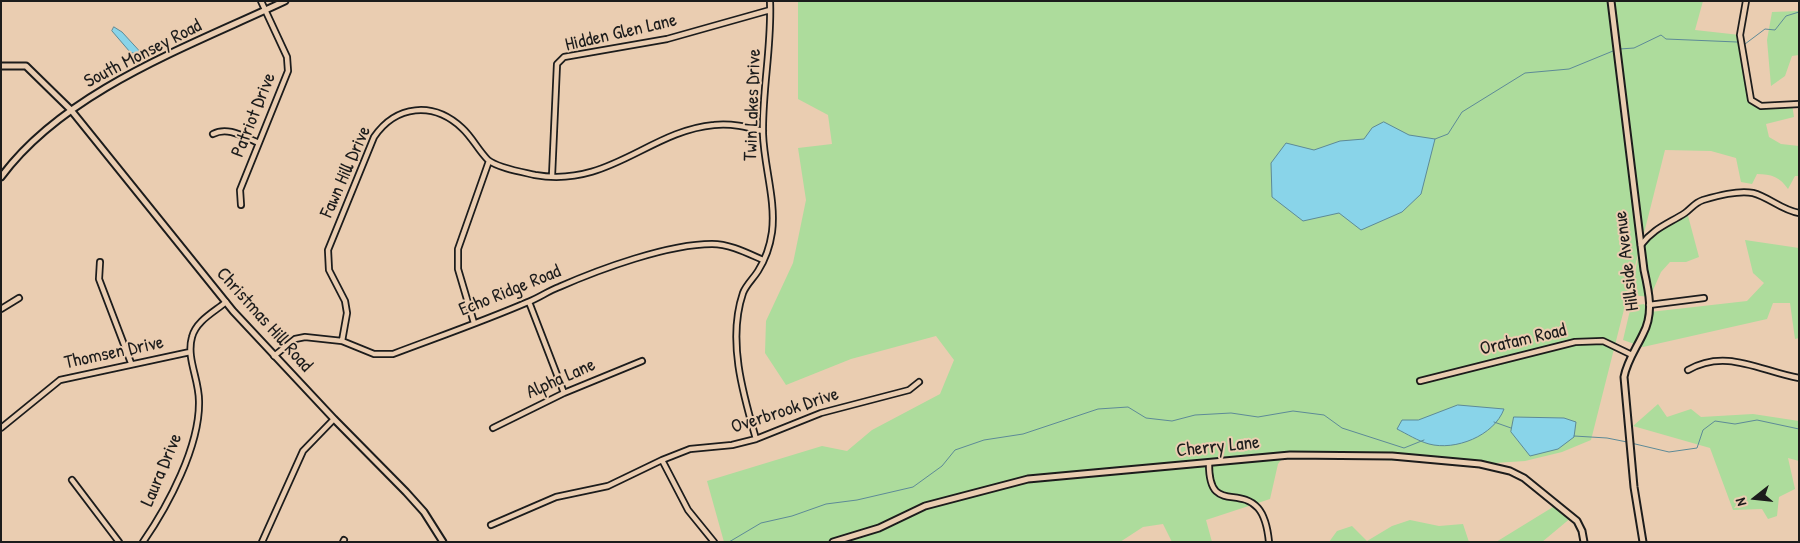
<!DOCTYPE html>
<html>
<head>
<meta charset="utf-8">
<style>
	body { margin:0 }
	#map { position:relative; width:1800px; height:543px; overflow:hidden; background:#eacdb1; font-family:"Patrick Hand",sans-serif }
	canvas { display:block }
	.frame { position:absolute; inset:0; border:2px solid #1c1c1c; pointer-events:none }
	.north { position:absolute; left:1730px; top:473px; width:50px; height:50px; -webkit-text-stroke:4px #eacdb1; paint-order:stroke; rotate:254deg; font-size:14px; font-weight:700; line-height:20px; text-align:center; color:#1c1c1c }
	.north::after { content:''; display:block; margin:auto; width:18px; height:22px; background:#1c1c1c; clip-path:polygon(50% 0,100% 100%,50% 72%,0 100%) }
</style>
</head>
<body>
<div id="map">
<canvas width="1800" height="543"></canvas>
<div class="frame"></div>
<div class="north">N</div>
</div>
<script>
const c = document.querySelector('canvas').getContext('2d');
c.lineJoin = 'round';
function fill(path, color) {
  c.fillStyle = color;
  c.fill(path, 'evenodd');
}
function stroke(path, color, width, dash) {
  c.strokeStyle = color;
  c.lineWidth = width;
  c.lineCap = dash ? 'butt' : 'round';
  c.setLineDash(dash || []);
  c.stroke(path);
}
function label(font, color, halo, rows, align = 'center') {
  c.font = font + ' "Patrick Hand",sans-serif';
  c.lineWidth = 4;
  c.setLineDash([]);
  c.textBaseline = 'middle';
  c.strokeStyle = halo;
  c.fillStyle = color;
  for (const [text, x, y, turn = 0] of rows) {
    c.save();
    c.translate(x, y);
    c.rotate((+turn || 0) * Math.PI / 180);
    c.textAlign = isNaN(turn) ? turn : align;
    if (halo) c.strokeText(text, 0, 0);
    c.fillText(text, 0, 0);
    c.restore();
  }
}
fill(new Path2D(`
	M798 1H1703L1695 30 1740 35 1749 96 1761 106 1792 104 1794 117 1766 124 1769 137 1781 144 1799 146V176H1795L1788 189C1780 177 1771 174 1757 174L1752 184 1741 182 1736 158 1711 151 1665 150 1641 245 1650 233 1687 212 1699 257 1686 262H1670L1661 272 1650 297 1631 295 1640 246 1591 440 1562 452 1525 461 1480 464 1284 456 1278 464 1270 499 1206 520 1212 542H1172L1163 524 1143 527 1120 542H724L707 481 822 446 847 451 872 430 940 394 954 360 936 336 851 359 786 385 765 353 766 321 793 263 806 200 798 148 832 144 828 115 798 99Z
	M1799 11V55L1792 56 1785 76 1771 86 1767 40 1772 12Z
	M1745 240 1799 248V338L1795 339 1790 303H1773L1767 319 1643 347 1623 340 1631 306 1644 304 1650 312 1747 301 1764 283 1753 273Z
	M1658 404 1667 417 1691 409 1701 417 1753 414 1799 421V461L1788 458 1795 489 1779 497 1777 516 1768 519 1762 509 1733 510 1710 448 1633 426Z
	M1553 507 1572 517 1542 542H1496Z
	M1410 520 1439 526 1463 524 1469 542H1329L1337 531 1352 526 1367 541 1392 526Z`), '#addc9c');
const water = new Path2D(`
	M114 27 122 32 145 57 130 52 112 31Z
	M1384 122 1409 135 1435 139 1421 194 1402 212 1361 230 1339 213 1303 221 1272 197 1271 163 1286 143 1314 150 1340 141 1364 139 1372 128Z
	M1458 405 1504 409C1494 436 1455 451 1429 444 1418 441 1407 434 1397 429L1402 420H1418Z
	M1514 417 1564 418 1576 422 1574 437 1558 449 1530 456 1511 432Z`);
fill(water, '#89d4e9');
stroke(water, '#5d8a97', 1);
stroke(new Path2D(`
	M1745 44 1765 29 1775 30 1786 16 1799 12
	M1620 49 1634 48 1661 35 1666 39 1737 42
	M1435 139 1448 134 1462 112 1525 73 1569 69 1613 51
	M1494 422 1511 428
	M1574 436 1607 438 1627 442
	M1631 443 1669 452 1697 448 1703 430 1715 421 1735 424 1757 420 1799 429
	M729 542 761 523 792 516 826 504 857 500 913 487 942 466 955 450 984 440 1023 434 1098 409 1128 407 1146 418 1172 421 1195 415 1231 413 1258 417 1293 411 1324 415 1342 428 1404 448 1424 440`), '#5d8a97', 1);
const minor = new Path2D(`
	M1746 1 1740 35 1751 100 1761 106 1799 104
	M213 134C228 126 244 137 259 143
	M552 176 557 64 564 57 667 39 770 10
	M241 205 240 190 288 71 287 57 261 1
	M1641 245C1654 228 1668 224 1685 213 1691 209 1694 203 1703 200 1717 196 1738 190 1753 193 1769 197 1781 210 1799 213
	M100 262 99 279 131 363
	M529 302 564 393
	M1649 305 1704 298
	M1 309 19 298
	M474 323 458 269V249L489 161
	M342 341 347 313 345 301 329 270 328 250 374 137C396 105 433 101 462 128 472 137 478 150 488 160 498 168 522 172 535 175 609 188 649 131 714 125 731 123 747 127 763 131
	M274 356 295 339 305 337 342 341 374 354H393C438 337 484 321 528 302 539 298 548 291 559 287 600 269 668 244 712 244 730 244 747 253 763 260
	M1688 370C1726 348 1760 371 1799 378
	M1420 381 1575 342 1603 341 1632 355
	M1 428 60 380 190 352
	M493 428 564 393 642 361
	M756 439C743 394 727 340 743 293 746 285 753 279 758 271 765 260 770 246 772 232 776 200 764 166 763 134 762 90 772 46 770 1
	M662 460 688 510 714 542
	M1209 464C1209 513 1238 486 1258 508 1265 516 1268 532 1269 542
	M72 480 119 542
	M491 525 556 497 608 486 662 460 690 449 732 445 756 439 821 413 909 390 919 382
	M143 542C168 506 200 446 199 401 199 379 186 358 192 337 196 321 214 312 226 302
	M262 542 303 451 334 419
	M343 542 344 540`);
const tertiary = new Path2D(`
	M1611 1 1644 270C1649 292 1654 314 1643 334 1636 349 1627 361 1624 377L1634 487 1643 542
	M1 66H26L71 110 233 311 334 419 406 492 424 512 443 542
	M1 177C65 90 190 46 285 1
	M833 542 879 528 925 506 1028 479 1290 455 1392 456 1480 464 1510 471 1524 478 1577 521 1582 531 1584 542`);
stroke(minor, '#1c1c1c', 8);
stroke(tertiary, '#1c1c1c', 9);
stroke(minor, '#eacdb1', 4.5);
stroke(tertiary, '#eacdb1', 5);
label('19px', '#1c1c1c', '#eacdb1', [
	["Hidden Glen Lane",621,33,-13],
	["South Monsey Road",143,54,-27],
	["Twin Lakes Drive",753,105,-88],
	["Patriot Drive",254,115,-68],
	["Fawn Hill Drive",346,172,-66],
	["Hillside Avenue",1627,261,-97],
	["Echo Ridge Road",510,291,-22],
	["Christmas Hill Road",264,320,48],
	["Oratam Road",1523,340,-13],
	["Thomsen Drive",114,353,-12],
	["Alpha Lane",561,379,-24],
	["Overbrook Drive",785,411,-18],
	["Cherry Lane",1218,447,-6],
	["Laura Drive",162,470,-67]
]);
</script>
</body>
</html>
